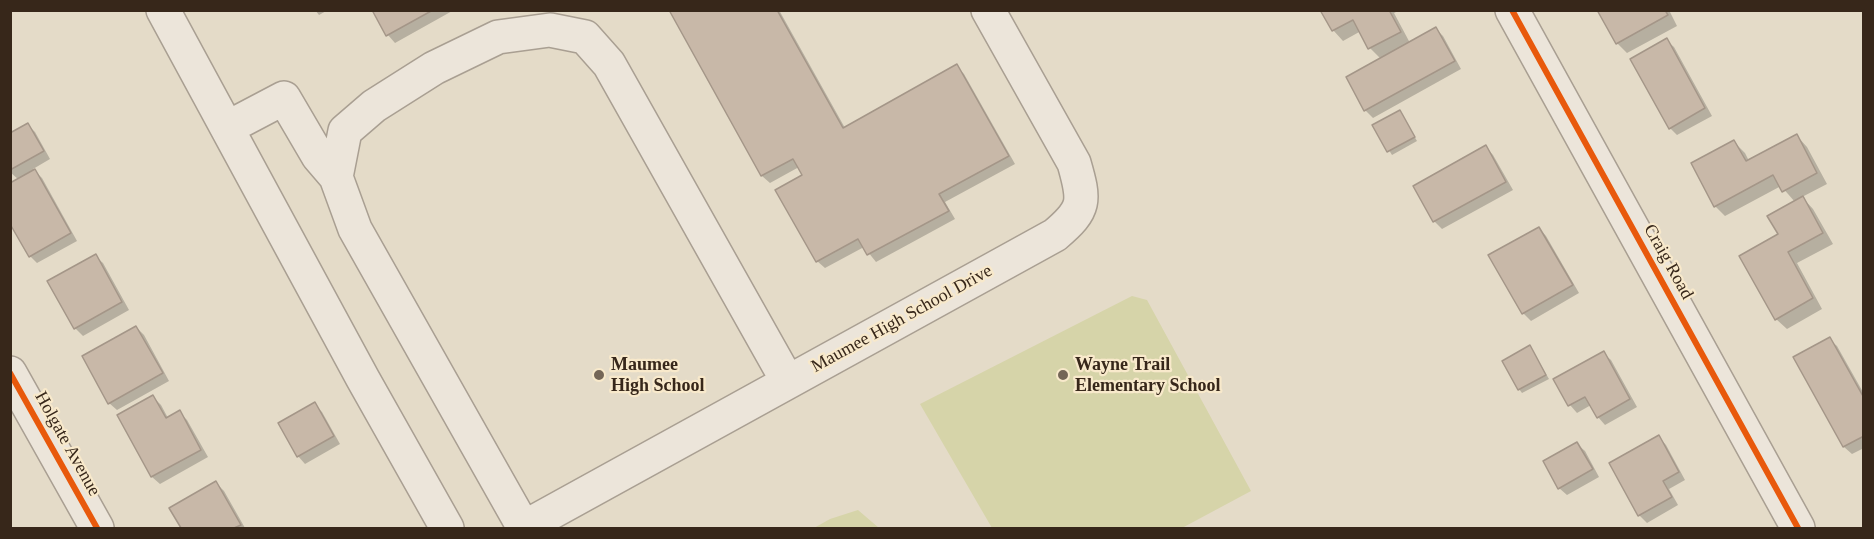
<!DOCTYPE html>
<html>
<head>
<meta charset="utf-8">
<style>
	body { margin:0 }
	#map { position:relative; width:1874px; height:539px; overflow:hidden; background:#e4dbc8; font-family:"Times New Roman",serif }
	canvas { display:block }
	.frame { position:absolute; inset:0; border:12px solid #37271a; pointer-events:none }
</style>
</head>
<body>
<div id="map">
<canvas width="1874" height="539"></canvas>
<div class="frame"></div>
</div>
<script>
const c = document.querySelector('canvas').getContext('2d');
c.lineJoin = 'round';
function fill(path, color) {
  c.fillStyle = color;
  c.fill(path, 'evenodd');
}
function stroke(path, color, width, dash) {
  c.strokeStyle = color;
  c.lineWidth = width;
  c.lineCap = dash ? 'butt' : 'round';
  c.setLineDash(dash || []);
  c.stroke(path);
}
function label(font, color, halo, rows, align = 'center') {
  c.font = font + ' "Times New Roman",serif';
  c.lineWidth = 4.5;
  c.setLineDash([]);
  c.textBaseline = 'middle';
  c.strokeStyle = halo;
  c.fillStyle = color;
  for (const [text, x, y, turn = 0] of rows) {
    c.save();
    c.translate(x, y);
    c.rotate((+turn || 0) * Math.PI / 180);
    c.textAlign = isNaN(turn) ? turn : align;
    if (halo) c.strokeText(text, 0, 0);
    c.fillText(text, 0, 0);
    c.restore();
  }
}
fill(new Path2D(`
	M1132 296 1147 300 1251 491 1182 528H992L920 404Z
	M858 510 879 528H814L830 519Z`), '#d6d4a9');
fill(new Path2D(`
	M315 10H328L319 15Z
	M374 10H454L395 43 388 35Z
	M671 10H779L845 128 956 66 964 74 1015 164 945 202 955 219 876 262 864 247 825 268 817 261 804 176 799 167 770 183 762 176Z
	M1322 10H1400L1394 13 1410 43 1436 29 1443 36 1461 69 1373 118 1365 110 1381 59 1370 48 1361 31 1343 41 1333 30Z
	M1599 10H1669L1677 26 1627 53 1617 43Z
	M1666 40 1674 47 1712 116 1677 135 1670 128Z
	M1400 112 1417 141 1392 155 1374 126Z
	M28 125 35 132 50 159 33 169 42 178 77 241 37 263 30 256 19 180 10 172V131L12 134Z
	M1797 136 1807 147 1827 184 1802 197 1813 209 1833 244 1797 263 1822 309 1787 329 1776 319 1780 235 1795 202 1781 186 1725 216 1715 206 1734 142 1745 153 1749 161Z
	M1486 147 1493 155 1513 190 1442 229 1434 221 1415 186Z
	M1539 228 1546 236 1579 293 1531 321 1523 313Z
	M95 256 103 263 129 310 83 336 75 328Z
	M136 327 144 335 169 381 117 410 109 403Z
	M1829 339 1837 346 1864 394V448L1852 454 1844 447 1795 358Z
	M1530 347 1549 379 1522 393 1519 389Z
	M1603 353 1611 360 1637 407 1605 425 1598 417 1591 405 1577 413 1570 405 1555 379Z
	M153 397 161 405 168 418 179 412 187 420 208 457 160 484 152 477 119 416Z
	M314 404 322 412 340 444 305 464 298 456Z
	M1659 437 1666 445 1685 480 1669 489 1678 505 1647 523 1639 515Z
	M1577 444 1585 451 1599 477 1567 495 1559 488Z
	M216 483 224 491 245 528H182L171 508Z`), '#0003');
const building = new Path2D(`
	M372 10H433L386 36Z
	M669 10H777L843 128 957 64 1009 156 939 194 949 211 867 255 858 239 816 262 775 190 802 175 793 159 761 176Z
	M1320 10H1389L1401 32 1368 49 1353 20 1332 31Z
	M1597 10H1665L1668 15 1616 44Z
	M1436 27 1455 61 1364 111 1346 77Z
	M1667 38 1705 108 1669 129 1630 59Z
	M1400 110 1415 137 1387 152 1372 125Z
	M28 123 44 151 10 170V133Z
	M1797 134 1817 173 1782 192 1773 175 1714 207 1691 163 1734 140 1746 161Z
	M1486 145 1506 182 1433 222 1413 186Z
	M35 169 71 233 29 257 10 224V183Z
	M1803 196 1823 233 1788 252 1813 298 1775 320 1739 256 1778 234 1767 216Z
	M1539 227 1573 285 1522 314 1488 255Z
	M96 254 122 302 74 329 47 281Z
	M136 326 163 373 108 404 82 356Z
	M1830 337 1864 398V436L1843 447 1793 357Z
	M1530 345 1546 375 1518 390 1502 361Z
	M1604 351 1630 399 1597 418 1585 397 1568 406 1553 379Z
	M153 395 166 418 180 410 201 450 151 477 117 415Z
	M315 402 334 436 297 457 278 423Z
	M1659 435 1679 472 1663 481 1672 497 1638 516 1609 463Z
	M1577 442 1593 469 1558 489 1543 461Z
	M216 481 241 525 234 528H181L169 508Z`);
fill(building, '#c8b8a8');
stroke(building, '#a49688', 1.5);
const minor = new Path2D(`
	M163 10 363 379 447 528
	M1512 10 1798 528
	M227 128 284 98 318 156 336 177
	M10 373 97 528
	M523 528 1055 235C1086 209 1085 201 1074 163L988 10
	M524 528 355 229 336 177 345 131 374 106 434 68 498 37 550 30 585 37 609 64 788 382`);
stroke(minor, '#a99f92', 36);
stroke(minor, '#ece5da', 33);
stroke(new Path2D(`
	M1512 10 1798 528
	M10 373 97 528`), '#e8590c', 6);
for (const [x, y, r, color] of [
	[599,375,6,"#746657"],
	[1063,375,6,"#746657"]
]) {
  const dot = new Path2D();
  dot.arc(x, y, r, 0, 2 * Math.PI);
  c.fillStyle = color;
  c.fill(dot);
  stroke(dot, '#f8e9cb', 2);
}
label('18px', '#37271a', '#f8e9cb', [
	["Craig Road",1668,262,61],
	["Maumee High School Drive",902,319,-29],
	["Holgate Avenue",67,444,61]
]);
label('bold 18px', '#37271a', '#f8e9cb', [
	["Maumee",611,365],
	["High School",611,386],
	["Wayne Trail",1075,365],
	["Elementary School",1075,386]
], 'left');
</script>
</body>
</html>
